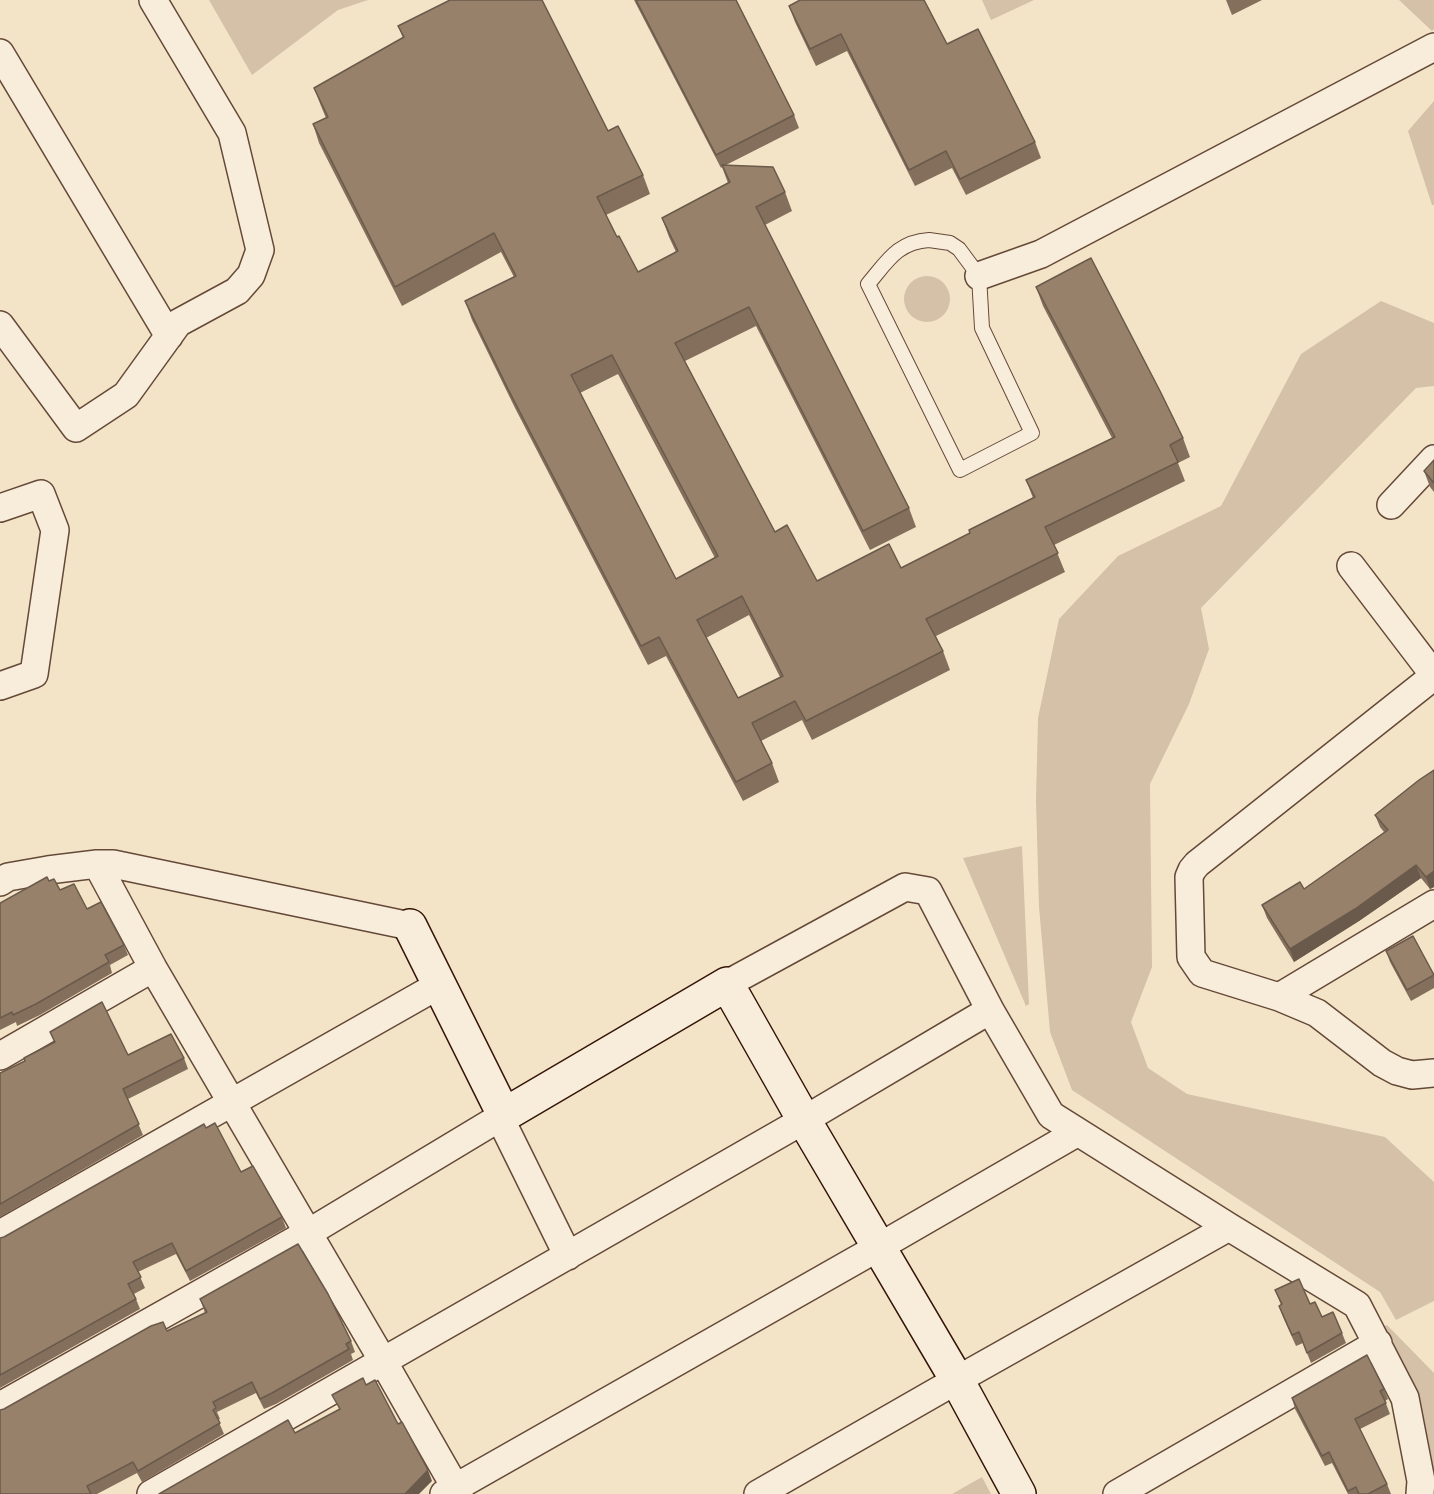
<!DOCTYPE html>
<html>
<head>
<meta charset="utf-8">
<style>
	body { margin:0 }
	canvas { display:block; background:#f4e4c7 }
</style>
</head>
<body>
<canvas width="1434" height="1494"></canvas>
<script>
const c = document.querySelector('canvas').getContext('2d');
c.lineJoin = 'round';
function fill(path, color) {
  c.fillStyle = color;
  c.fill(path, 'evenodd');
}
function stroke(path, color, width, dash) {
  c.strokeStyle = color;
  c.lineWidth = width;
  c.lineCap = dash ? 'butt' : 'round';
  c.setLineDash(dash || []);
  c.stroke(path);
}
fill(new Path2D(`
	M209 0H368L338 10 252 75Z
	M982 0H1034L991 20Z
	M1399 0H1434V29L1432 31Z
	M1434 101V205H1432L1408 131Z
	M904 299a23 23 0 1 1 46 0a23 23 0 1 1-46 0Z
	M1381 301 1434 323V386L1416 388 1201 608 1209 649 1189 704 1150 784 1152 967 1131 1022 1148 1068 1187 1094 1385 1137 1434 1182V1301L1396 1320 1380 1292 1072 1090 1050 1032 1039 907 1036 800 1038 718 1059 619 1118 556 1221 506 1301 354Z
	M1022 846 1029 1004 1026 1006 963 858Z
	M1387 1325 1434 1373V1475L1413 1389 1382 1327Z
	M982 1477 991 1494H952Z`), '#d4c1a7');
const lane = new Path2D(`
	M929 240 950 243 959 249 979 276 982 328 1032 433 960 470 868 284C887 262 897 242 929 240Z`);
const street = new Path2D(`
	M0 53 169 336
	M979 276 1041 254 1434 47
	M0 325 76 428 126 395 178 323 237 291 251 275 260 250 232 133 153 0
	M1391 505 1434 459
	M0 508 41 494 55 530 34 674 0 686
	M1351 566 1434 675
	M1434 676 1197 864 1192 870 1189 877 1191 957 1202 973 1279 997 1434 904
	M97 864 153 968 383 1361 459 1494
	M0 882 8 877 48 870 97 864H113L410 926
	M727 984 905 887 928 891 990 1010 1051 1115 1229 1227 1357 1305 1405 1398 1421 1481 1420 1494
	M1279 997 1317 1013 1382 1063 1397 1071 1412 1075 1434 1073
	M0 1056 153 968
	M500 1118 568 1256
	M0 1234 439 985
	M0 1406 308 1233 504 1115
	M151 1494 804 1120 990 1010
	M444 1494 879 1247 1078 1132
	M758 1494 957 1380 1229 1227
	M1117 1494 1378 1343`);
const secondary = new Path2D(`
	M410 926 504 1115 727 984 804 1120 957 1380 1019 1494`);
stroke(lane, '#654938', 16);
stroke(street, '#654938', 30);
stroke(secondary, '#351508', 36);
stroke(lane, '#f8eddb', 14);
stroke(street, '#f8eddb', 27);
stroke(secondary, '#f8eddb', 33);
fill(new Path2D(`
	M634 0H736L794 115 799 128 726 165 785 192 792 211 765 225 909 508 916 527 870 550 756 326 685 361 775 532 817 581 901 568 970 533 1033 498 1026 480 1112 438 1043 306 1036 287 1183 438 1190 457 1178 463 1185 481 1054 545 1065 572 936 636 943 651 950 670 812 740 802 720 761 741 772 763 779 782 743 801 666 656 648 665 515 408 472 320 465 301 514 277 501 252 402 306 319 143 313 124 326 118 321 106 314 88 403 38 398 26 608 131 643 175 650 194 606 215 617 237 638 272 676 252 669 237 662 218 728 183 722 167 721 168ZM618 374 715 558 676 579 580 393ZM749 615 780 677 738 698 706 638Z
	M1226 0H1262L1232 15Z
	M789 6 947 44 1035 142 1041 158 966 195 952 168 915 186 847 51 816 66 795 22Z
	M1434 460V492L1430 487 1424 471Z
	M1434 770V887L1430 889 1421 878 1359 921 1294 962 1267 918 1262 905 1304 889 1384 832 1380 827 1375 815Z
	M49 881 60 890 87 909 124 945 128 955 110 965 112 973 40 1015 17 1026 16 1022 0 1030V903Z
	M1386 951 1434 973V988L1411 1001 1390 962Z
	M50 1032 128 1055 184 1058 188 1069 128 1099 143 1135 0 1217V1073L25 1061 54 1042Z
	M206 1128 241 1172 282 1217 286 1228 190 1281 176 1254 138 1272 145 1288 134 1294 140 1309 0 1388V1238L4 1237Z
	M1275 1290 1310 1304 1322 1317 1342 1333 1346 1343 1311 1363 1303 1343 1296 1346 1283 1317 1279 1306 1281 1305Z
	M200 1299 351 1341 355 1352 351 1354 353 1360 276 1404 264 1409 256 1393 217 1412 220 1419 218 1420 224 1434 142 1482 137 1473 97 1494H0L4 1409 205 1313Z
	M1384 1389 1388 1399 1385 1401 1390 1414 1360 1429 1387 1484 1391 1494H1348L1332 1463 1325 1466 1295 1409 1292 1398Z`), '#836f5c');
fill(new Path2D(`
	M1416 865 1421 878 1359 921 1294 962 1290 949Z
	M1434 871V887L1430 889 1426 877Z
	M428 1470 432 1481 419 1494H405Z`), '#6a5a4b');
const building = new Path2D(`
	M450 0H542L608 131 618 126 643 175 597 197 617 237 619 236 638 272 678 251 662 218 730 182 722 165 773 167 785 192 756 207 909 508 863 531 749 307 675 343 775 532 787 525 817 581 889 544 901 568 970 533 969 530 1035 497 1026 480 1115 437 1036 287 1091 258 1160 391 1183 438 1170 445 1178 462 1045 527 1058 553 926 619 943 651 806 721 795 701 752 723 772 763 736 782 659 637 641 646 508 389 465 301 516 276 494 233 395 287 313 124 328 117 314 88 404 37 398 26ZM612 355 718 556 676 579 571 375ZM742 596 783 676 738 698 697 620Z
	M636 0H736L794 115 716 155Z
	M800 0H924L947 44 978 29 1035 142 960 179 946 151 909 170 841 34 810 49 789 6Z
	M1434 460V483L1424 471Z
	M1434 770V871L1426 877 1416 865 1355 909 1290 949 1262 905 1300 882 1304 889 1388 830 1375 815 1419 780Z
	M47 877 49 881 54 879 60 890 74 884 87 909 101 902 124 945 105 955 109 962 36 1004 13 1015 12 1012 0 1018V903Z
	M1413 936 1434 975 1407 990 1386 951Z
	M102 1002 128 1055 171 1034 184 1058 123 1089 139 1124 0 1204V1073L25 1061 24 1058 55 1042 50 1032Z
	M215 1123 241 1172 253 1166 282 1217 186 1271 172 1243 133 1262 141 1277 128 1284 136 1299 0 1375V1238L4 1237 204 1124 206 1128Z
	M298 1244 328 1294 351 1341 346 1344 349 1349 272 1393 260 1399 252 1382 213 1402 216 1408 213 1410 220 1423 138 1471 133 1462 87 1486 91 1494H0V1410L4 1409 151 1326 163 1322 167 1331 207 1312 200 1299Z
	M1299 1279 1310 1304 1315 1302 1322 1317 1333 1312 1342 1333 1307 1353 1299 1332 1292 1335 1279 1306 1282 1304 1275 1290Z
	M1367 1355 1384 1389 1380 1391 1386 1403 1355 1419 1387 1484 1368 1494H1359L1356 1487 1348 1491 1329 1452 1322 1456 1292 1398Z
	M363 1378 366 1385 375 1380 398 1424 402 1422 428 1470 405 1494H159L288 1420 295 1433 340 1409 332 1395Z`);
fill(building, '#98816b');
stroke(building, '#6a5a4b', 1.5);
</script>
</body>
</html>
